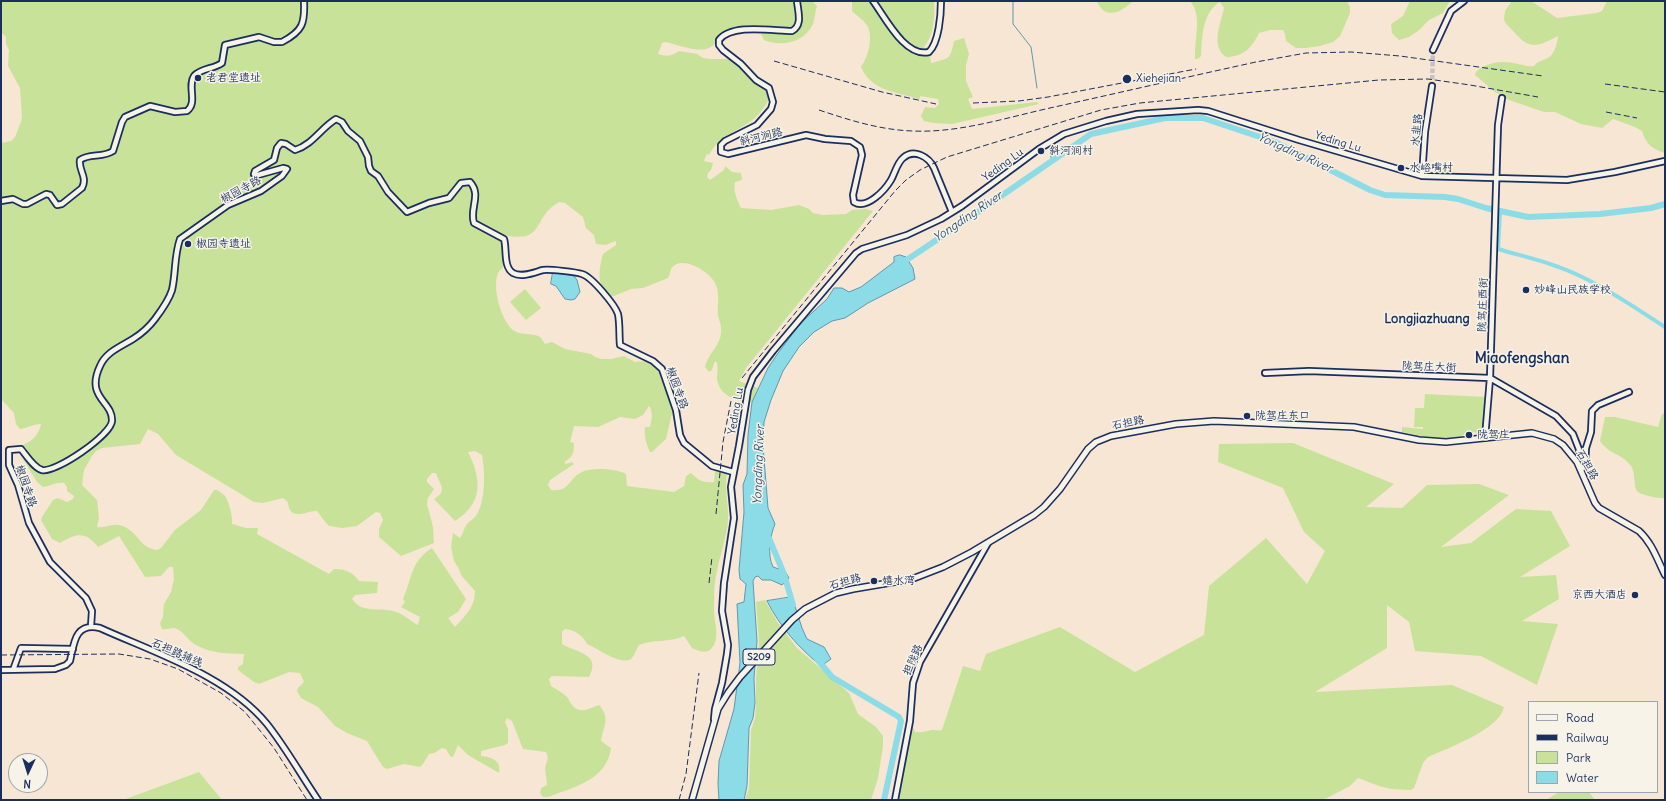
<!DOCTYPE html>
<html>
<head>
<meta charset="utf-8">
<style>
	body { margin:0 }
	#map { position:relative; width:1666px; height:801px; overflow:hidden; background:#f6e6d3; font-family:Delius,sans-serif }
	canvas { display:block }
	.frame { position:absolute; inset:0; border:2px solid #1b2f5e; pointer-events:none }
	.legend { position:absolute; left:1528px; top:701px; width:130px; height:92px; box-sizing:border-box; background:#f7f3e8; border:1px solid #9fa5b1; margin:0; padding:5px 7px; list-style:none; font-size:12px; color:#1b2f5e }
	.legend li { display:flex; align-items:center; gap:8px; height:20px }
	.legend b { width:20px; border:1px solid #9fa5b1 }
	.north { position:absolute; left:8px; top:753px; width:40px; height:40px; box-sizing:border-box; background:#f7f3e8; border:1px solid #9fa5b1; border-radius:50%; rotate:184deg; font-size:11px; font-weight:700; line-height:16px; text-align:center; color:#1b2f5e }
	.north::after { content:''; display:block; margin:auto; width:14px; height:18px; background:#1b2f5e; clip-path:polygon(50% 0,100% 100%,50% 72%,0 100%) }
</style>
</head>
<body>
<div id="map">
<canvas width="1666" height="801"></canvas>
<div class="frame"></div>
<ul class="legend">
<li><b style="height:5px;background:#f7f3e8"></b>Road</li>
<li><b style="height:5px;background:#1b2f5e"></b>Railway</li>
<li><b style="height:11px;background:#c8e399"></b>Park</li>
<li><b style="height:11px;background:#8cdce8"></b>Water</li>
</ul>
<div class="north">N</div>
</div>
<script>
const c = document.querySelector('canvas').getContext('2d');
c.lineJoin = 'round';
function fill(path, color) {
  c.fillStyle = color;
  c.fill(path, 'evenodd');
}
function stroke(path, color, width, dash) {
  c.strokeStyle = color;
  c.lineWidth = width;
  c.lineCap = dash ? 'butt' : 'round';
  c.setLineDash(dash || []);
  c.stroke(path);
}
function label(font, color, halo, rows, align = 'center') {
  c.font = font + ' Delius,"LXGW WenKai TC",sans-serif';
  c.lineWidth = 3;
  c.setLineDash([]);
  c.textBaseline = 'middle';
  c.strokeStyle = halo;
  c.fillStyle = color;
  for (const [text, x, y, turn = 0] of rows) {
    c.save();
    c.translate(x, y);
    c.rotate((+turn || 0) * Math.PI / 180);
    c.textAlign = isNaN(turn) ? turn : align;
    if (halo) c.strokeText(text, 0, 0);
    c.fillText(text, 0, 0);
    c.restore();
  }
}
fill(new Path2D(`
	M1 1H256L265 2 266 1H812L817 6C815 11 815 18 813 24 804 43 782 47 764 40L761 34 765 32 767 25C752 25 733 24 722 34 717 39 716 45 709 48 697 53 679 45 666 42L662 43 658 54C666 57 672 56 679 51L697 54 703 58 710 59H729L743 70 755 82 765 87 769 93V99C765 107 758 116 751 121 733 134 720 135 709 155L707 154 705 158 704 161 713 163 711 170 708 173 707 177 710 180 724 170 725 166 732 172 741 173 742 180 735 182C733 191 737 200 741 208L771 210 799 205 809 209 813 213 823 215 846 214 852 210 866 209 873 211 746 368 739 381 758 388 752 402C739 402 722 397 718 383 715 376 720 368 716 361L714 363 712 370 709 372 705 367C708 353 723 344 721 328 721 324 719 320 718 316 717 306 720 295 716 285 712 273 681 253 671 269 670 272 670 275 668 278L643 288 631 289 614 296H609C596 285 599 269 603 254L616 245V241L605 245 596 244 594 235 586 228 583 217 565 203 559 202C531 218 546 244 504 235 503 244 506 254 504 263 504 268 500 269 498 273 492 288 501 320 513 330 520 336 532 332 540 337 542 338 543 342 545 344L552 342 565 349 591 354 595 357 601 359H611L624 356 635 362 649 361 661 372 673 409 666 439 652 452H650C646 443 644 437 645 427H650L652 417 651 409 649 406 643 415 635 419 620 417 598 427 574 426 570 442 574 443C574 453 573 457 564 462L566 464 572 462 574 464 550 480 548 485 551 490C571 492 568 478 582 472 593 467 616 469 626 474L627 486 674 492 684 486 686 476 691 473C699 481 703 483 714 482L715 471 727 474C724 491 729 504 728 520 727 537 720 554 717 571 714 583 714 597 714 610 714 622 721 639 711 649 706 654 698 651 692 648L684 636C669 643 653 639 639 645 636 649 635 655 631 659 621 666 597 648 587 644 583 635 574 630 565 629L562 632V644C576 653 602 653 589 677L552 676 549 679 551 686C556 689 563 693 567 697 569 699 570 703 572 705 580 715 590 708 599 705 611 718 603 727 601 741L611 748C607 780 574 787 548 797H543L540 793 541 788 547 785 545 768 548 758 546 752 523 749 512 721 507 718 505 722 508 729V743L505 745 481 751V756C491 757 502 760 499 773L468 755 458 745 453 757 450 756 446 749 442 748 434 753 429 754 423 764 420 767 404 764 387 769 383 767 367 741 347 733 335 726 318 707 301 698 297 691 298 688 304 682 300 673 289 672 259 684 254 682 238 670V667L243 664 244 654C227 653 213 654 198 646 188 642 183 629 174 628 170 628 166 630 162 629L160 623 163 617 164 604 171 592 174 579 173 567H169L161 576 145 577 119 536 98 547C86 531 76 533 60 543L52 539 41 520 42 517 53 500 58 498 67 502 73 499 74 496 67 491V487L64 483C56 482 51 486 43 487L37 482 18 451 19 446C30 443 39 436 41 424 34 424 27 428 20 429L16 424 14 413 1 399V143L11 141 15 137 21 122 22 117 20 88 8 66 9 50 6 44V37L1 32ZM148 429 158 434 176 455 254 502 263 503 283 498 287 501C289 504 288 507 290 510 296 519 309 510 317 511L326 523 329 526 342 528 357 526 376 512 380 513 383 520 379 529V537L401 556 434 543 433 527 427 504 428 498 434 489 427 482V479L432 473H436C440 485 448 491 434 499L455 521C483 503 482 480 468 452L475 451 482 455C485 472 486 501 476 516 474 519 469 521 467 524 464 528 463 534 460 538L453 533 451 547 454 561 459 569 461 575 475 591C475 607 465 616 455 627L448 618 458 612 466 599 432 548C411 561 412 578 403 599L405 602 401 607 420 617 418 625C411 622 404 614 396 612 381 606 363 615 352 599L355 595 377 593 378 582 359 581C352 572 346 569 334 569L329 574 257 534 258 528H246L232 524C233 518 229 501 225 496 223 494 220 492 217 490H214L201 510 175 530 161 548 157 550C140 548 139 534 125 527 113 521 106 529 97 527L99 518 97 500 82 485 84 470 92 456 96 451 102 448 140 444Z
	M852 1H934C935 17 934 35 924 47L930 54 931 63C949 58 950 61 954 41L964 38 969 54 966 65V81L973 97 968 99 972 109 1037 102 1039 104 952 124 933 123 924 121 921 116 925 107 935 108 939 104 938 99 920 96V99C898 93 870 90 861 67 868 57 873 39 868 27 865 21 857 16 852 11Z
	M1097 1H1133C1122 12 1105 21 1097 1Z
	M1190 1H1347L1350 7V13L1340 36 1333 42 1320 46 1306 48H1296L1286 41 1285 34 1283 30H1270L1259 33C1252 48 1243 57 1226 57 1210 46 1221 23 1224 8L1220 2C1202 12 1202 38 1201 56L1198 59H1195V53C1195 38 1202 14 1190 1Z
	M1410 1H1450L1443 13 1429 20 1418 31 1409 37 1399 40 1392 33 1391 24 1403 16Z
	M1512 1H1531L1557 18 1597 13 1602 11 1607 1H1665V153C1652 149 1646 144 1642 131L1635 127 1613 119 1602 128 1581 124 1555 112H1544L1509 100 1495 92 1475 75C1476 71 1479 69 1483 67 1494 61 1506 61 1518 64 1524 65 1528 67 1534 66 1538 61 1542 61 1548 58 1554 55 1558 42 1558 36 1539 46 1530 51 1514 32 1511 28 1506 25 1504 20L1505 11Z
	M525 289 541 308 526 320 510 302Z
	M1425 394 1487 397C1485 408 1486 427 1477 434L1475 432 1466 433C1454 445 1417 435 1402 432V427L1423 429V427H1414L1415 408H1424Z
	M1665 413V498C1660 499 1641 495 1638 492 1633 488 1636 473 1631 466 1623 454 1608 454 1600 441L1605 417H1615L1658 427 1662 414Z
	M1293 443 1394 484 1366 507 1402 508 1427 485 1479 484 1509 495 1441 547 1471 543 1516 509 1551 511 1570 546 1520 577 1556 575 1559 599 1522 621 1558 624 1537 685 1481 656 1415 651 1409 622 1387 605V648L1315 692 1452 685 1504 707C1499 730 1448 748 1428 757L1423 763 1414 788 1411 790 1391 789 1379 786 1358 778 1350 786 1323 800H899L898 793 912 726 915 732C922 733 926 731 932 730 936 730 938 731 942 730L963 666 980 671 986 654 1060 627 1135 672 1204 635 1209 586 1266 538 1307 584 1325 551 1304 532 1283 488 1218 462 1219 444Z
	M765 600 778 623 797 648 849 693 858 714 876 727 883 736V746L878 778 871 800H745L749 788 751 730 755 718 756 707V678L759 643 756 602Z
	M199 772 222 800H123Z
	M1559 792H1589L1595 800H1546Z`), '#c8e399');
const water = new Path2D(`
	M900 255 906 257 913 268 915 279 868 303 845 318 832 321 814 332 799 347 783 371 771 400 764 422 763 446 768 508 775 524C770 536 767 555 773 567L785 571 789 578 782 585 771 580H762L758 576 755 577 753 581 757 641 754 678 755 703 753 718 749 728 747 786 744 800H719L718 784 719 761 734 709 740 663 737 604 744 602 746 584 740 579 739 570 744 512 743 485 747 474 748 435 752 402 768 368 778 353 801 323 827 299 834 288H842L849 292 861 287 894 262V257Z
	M553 272 574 276 577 280 580 292 575 299 571 300 565 299 556 286 551 284Z
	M792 597 802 628 807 639 824 647 831 659 821 666C799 648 780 627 767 601Z`);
fill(water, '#8cdce8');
stroke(water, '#5f97b1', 1);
stroke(new Path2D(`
	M1013 1V24L1031 47 1037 88
	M1049 149 1052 161`), '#5f97b1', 1);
stroke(new Path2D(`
	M1500 211 1498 249C1525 257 1554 263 1580 276 1610 290 1637 309 1665 327`), '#8cdce8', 4);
stroke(new Path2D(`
	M902 263 962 223 1091 134 1165 118H1203L1275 142 1370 190 1385 195 1445 197 1458 199 1486 208 1528 217 1600 214 1651 208 1665 204
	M768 536 784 574 793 605
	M817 659 832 677 899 717 901 721 884 800`), '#8cdce8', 6);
stroke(new Path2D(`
	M1432 86 1433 50`), '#cac1bc', 4.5, [4.5, 2]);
const secondary = new Path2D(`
	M797 1C798 12 803 25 792 31 773 31 732 23 719 40V45L723 50 741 64 756 80 769 88 773 102 771 109 757 125 725 141 721 145V152L728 154 806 135 825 139 851 141 860 147 862 155 853 195 854 202C867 210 885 190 891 180 895 173 897 163 903 158 914 148 929 157 934 168L952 212
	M873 1C885 17 905 58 929 52 939 42 941 15 941 1
	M1433 50 1451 11 1464 1
	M1422 176 1425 132 1432 86
	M1 201 13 199 23 204H27L46 194 50 195 57 205 62 204 82 188C88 177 78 170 80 160 89 153 103 158 113 151L122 122 125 117 150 106 175 112 187 111C198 103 187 86 194 76 201 68 214 69 222 63L225 45 259 37 274 42H282C303 31 305 23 304 1
	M1265 373 1309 371 1490 378 1556 416 1573 434 1580 452 1585 456
	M1485 438 1490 378 1498 125 1502 98
	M1581 470 1585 464 1586 448 1591 432 1592 411 1598 405 1629 392
	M91 626 92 611 86 598 50 562 29 523 18 485 9 465V450L21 449C26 455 34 468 42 470 56 473 111 435 112 421 113 401 85 398 100 366 106 352 120 347 133 339 141 334 149 327 155 319 161 311 169 300 172 290 176 273 174 256 180 239L228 205 261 191 282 176 287 169 283 168 258 175 254 174 255 171 274 160 277 148 281 143 286 144 295 150C312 145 321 128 336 119L342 122 348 131 360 141 368 157 369 166 371 171 378 176 388 192 407 212 429 203 449 198 461 183 470 182C482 195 469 209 474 223L504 239C507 248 503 267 513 273 522 278 535 272 543 270 549 269 576 272 582 274 592 277 615 305 618 314 620 324 619 335 620 345L653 361 662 369 676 410 680 435 684 443 712 466 733 472
	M1 670 55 669 66 665 70 661C74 643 75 622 100 628 155 653 228 676 267 724 286 748 301 775 318 800
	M13 670 21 648 73 649
	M714 719 715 709 722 683 727 654 728 645 722 611 724 583 734 518 731 487 739 446 748 390 753 377 773 351 856 253 862 249 907 235 941 219 962 206 1039 149 1064 134 1106 121 1137 114 1198 110 1208 111 1299 140 1422 176 1567 180 1615 172 1665 161
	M895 800 910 721 913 683 920 662 988 543`);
const primary = new Path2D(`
	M692 800 718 709 728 693 740 677 792 620 805 609 836 593 853 589 912 579 943 567 972 552 1034 515 1044 507 1060 489 1088 449 1096 442 1111 436 1176 424 1214 421 1354 427 1419 440 1446 442 1532 433 1554 439 1563 445 1577 462 1595 503 1599 508 1639 531C1652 543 1657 559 1665 575`);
stroke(secondary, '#1b2f5e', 8);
stroke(primary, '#1b2f5e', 8);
stroke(secondary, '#f7f3e8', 4.5);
stroke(primary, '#f7f3e8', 5);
stroke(new Path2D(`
	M774 61 882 92 936 104
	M1605 84 1665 92
	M973 103 1019 101 1048 97 1196 69
	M819 110C849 120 880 130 913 131 959 133 1005 118 1050 108 1118 93 1187 77 1256 62L1306 53 1351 52 1400 56 1543 76
	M1606 112 1637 118
	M742 378 895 191 906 180 920 170 947 157 1101 110 1140 103 1379 80 1428 79 1470 85 1538 97
	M716 514 723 442 731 401
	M709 583 712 557
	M1 655 119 654 150 659 178 669 221 693 245 712 274 748 307 800
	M679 800 686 774 699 673`), '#1b2f5e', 1, [6, 3]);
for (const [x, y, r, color] of [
	[198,78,4,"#1b2f5e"],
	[1127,79,5,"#1b2f5e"],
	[1041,151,4,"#1b2f5e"],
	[1401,168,4,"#1b2f5e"],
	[188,244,4,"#1b2f5e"],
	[1526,290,4,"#1b2f5e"],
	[1247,416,4,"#1b2f5e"],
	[1469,435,4,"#1b2f5e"],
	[874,581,4,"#1b2f5e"],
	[1635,595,4,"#1b2f5e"]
]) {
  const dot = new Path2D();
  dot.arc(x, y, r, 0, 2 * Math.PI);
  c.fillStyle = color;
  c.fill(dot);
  stroke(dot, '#f7f3e8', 1.5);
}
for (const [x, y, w] of [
	[759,657,32]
]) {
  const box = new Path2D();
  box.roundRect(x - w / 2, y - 8, w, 16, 3);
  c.fillStyle = '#f7f3e8';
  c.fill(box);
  stroke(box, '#1b2f5e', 1);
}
label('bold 10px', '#1b2f5e', null, [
	["S209",759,657]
]);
label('11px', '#1b2f5e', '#f7f3e8', [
	["老君堂遗址",206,78],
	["Xiehejian",1136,79],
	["斜河涧村",1049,151],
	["水峪嘴村",1409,168],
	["椒园寺遗址",196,244],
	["妙峰山民族学校",1534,290],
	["陇驾庄东口",1255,416],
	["陇驾庄",1477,435],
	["嬉水湾",882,581],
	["京西大酒店",1627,595,"right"]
], 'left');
label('11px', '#1b2f5e', '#f7f3e8', [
	["水韭路",1417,130,-84],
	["斜河涧路",761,137,-14],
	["Yeding Lu",1338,142,17],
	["Yeding Lu",1003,165,-36],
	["椒园寺路",241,190,-28],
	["陇驾庄西街",1483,305,-88],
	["陇驾庄大街",1429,367,2],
	["椒园寺路",677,388,70],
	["Yeding Lu",736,411,-80],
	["石担路",1128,423,-11],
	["石担路",1587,465,61],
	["椒园寺路",26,486,71],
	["石担路",845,582,-15],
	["石担路辅线",177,653,24],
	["担陇路",913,660,-66]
]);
label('italic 12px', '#32527a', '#f7f3e8', [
	["Yongding River",1295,153,24],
	["Yongding River",968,217,-34],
	["Yongding River",759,465,-88]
]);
label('bold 13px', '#1b2f5e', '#f7f3e8', [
	["Longjiazhuang",1427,319]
]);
label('bold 15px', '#1b2f5e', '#f7f3e8', [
	["Miaofengshan",1522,359]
]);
</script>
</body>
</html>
